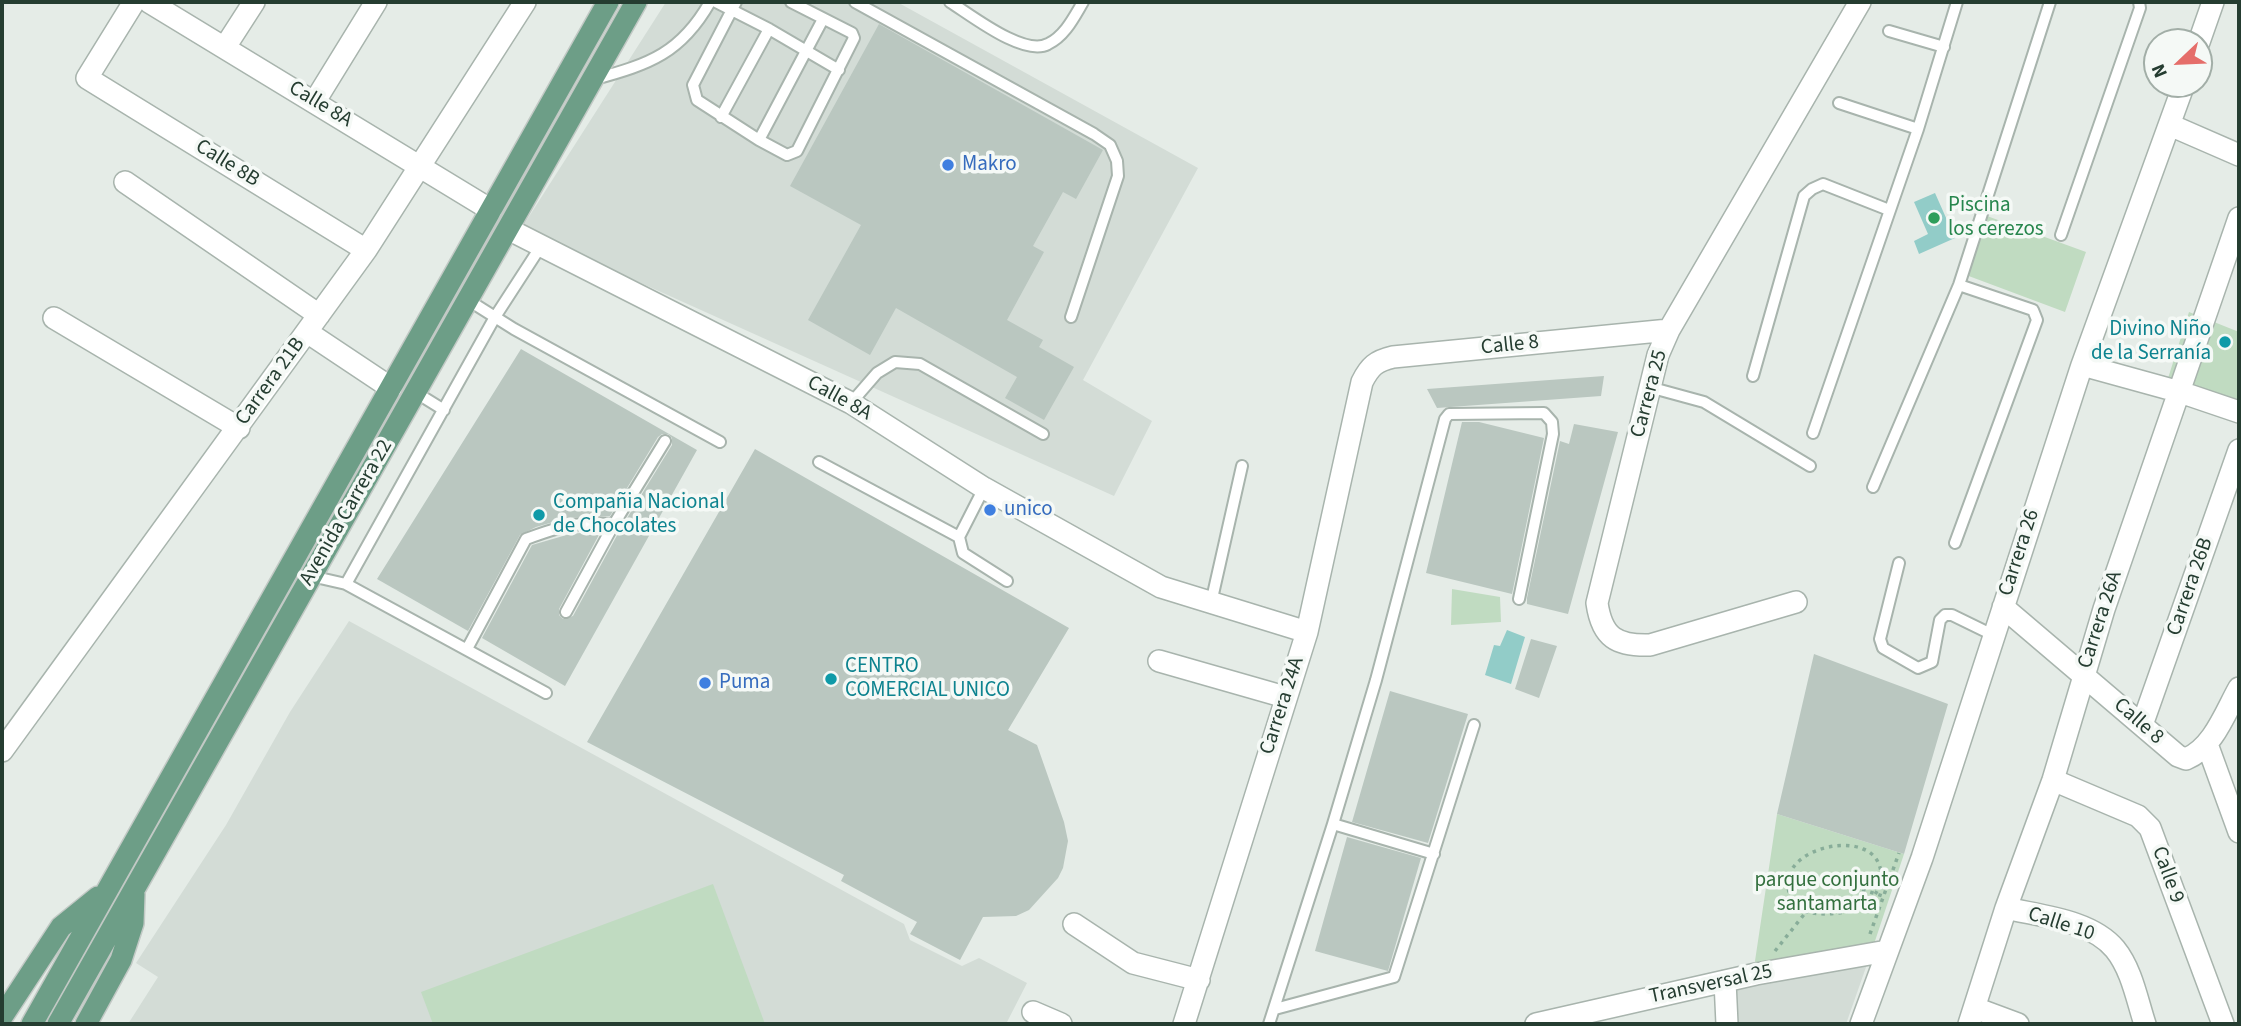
<!DOCTYPE html>
<html>
<head>
<meta charset="utf-8">
<style>
	body { margin:0 }
	#map { position:relative; width:2241px; height:1026px; overflow:hidden; background:#e5ece7; font-family:"Source Sans 3",sans-serif }
	canvas { display:block }
	.frame { position:absolute; inset:0; border:4px solid #253d31; pointer-events:none }
	.north { position:absolute; left:2143px; top:28px; width:70px; height:70px; box-sizing:border-box; background:#f5f9f6; border:2px solid #a2aea7; border-radius:50%; rotate:247deg; font-size:19px; font-weight:700; line-height:28px; text-align:center; color:#253d31 }
	.north::after { content:''; display:block; margin:auto; width:24px; height:32px; background:#e56e6a; clip-path:polygon(50% 0,100% 100%,50% 72%,0 100%) }
</style>
</head>
<body>
<div id="map">
<canvas width="2241" height="1026"></canvas>
<div class="frame"></div>
<div class="north">N</div>
</div>
<script>
const c = document.querySelector('canvas').getContext('2d');
c.lineJoin = 'round';
function fill(path, color) {
  c.fillStyle = color;
  c.fill(path, 'evenodd');
}
function stroke(path, color, width, dash) {
  c.strokeStyle = color;
  c.lineWidth = width;
  c.lineCap = dash ? 'butt' : 'round';
  c.setLineDash(dash || []);
  c.stroke(path);
}
function label(font, color, halo, rows, align = 'center') {
  c.font = font + ' "Source Sans 3",sans-serif';
  c.lineWidth = 7;
  c.setLineDash([]);
  c.textBaseline = 'middle';
  c.strokeStyle = halo;
  c.fillStyle = color;
  for (const [text, x, y, turn = 0] of rows) {
    c.save();
    c.translate(x, y);
    c.rotate((+turn || 0) * Math.PI / 180);
    c.textAlign = isNaN(turn) ? turn : align;
    if (halo) c.strokeText(text, 0, 0);
    c.fillText(text, 0, 0);
    c.restore();
  }
}
fill(new Path2D(`
	M666 2H897L1198 168 1083 380 1152 421 1114 496 521 229Z
	M349 621 904 924 910 940 962 966 979 958 1027 983 1006 1024H128L158 977 136 963 226 825 290 712Z
	M1871 953 1846 1024H1727L1725 987Z`), '#d3dcd6');
fill(new Path2D(`
	M1987 216 2086 252 2065 312 1966 275Z
	M2189 312 2239 332V419L2164 391Z
	M1452 589 1500 597 1501 622 1451 625Z
	M1777 814 1904 854 1871 953 1752 981Z
	M713 884 765 1024H433L421 992Z`), '#c0dbc1');
fill(new Path2D(`
	M1935 193 1955 238 1919 254 1914 241 1928 234 1914 202Z
	M1507 630 1525 637 1511 684 1485 675 1494 645 1500 646Z`), '#92ccc8');
fill(new Path2D(`
	M879 24 1103 150 1076 199 1063 192 1033 246 1044 252 1007 320 1043 340 1039 347 1074 367 1044 420 1005 398 1017 377 896 308 870 355 808 320 861 225 790 186Z
	M521 349 697 450 565 686 482 638 532 545 570 534 601 531 559 609V615L563 619 573 616 621 528 672 445V438L668 434H662L658 437 610 516 567 518 536 527 520 535 468 631 377 579Z
	M1604 376 1601 396 1437 408 1427 389Z
	M1462 422H1479L1544 438 1512 594 1426 573Z
	M1574 424 1618 432 1568 614 1527 604V598L1560 441 1569 444Z
	M755 449 1069 628 1008 730 1037 745 1064 822 1068 841 1063 868 1058 878 1029 910 1016 916 983 917 960 960 910 934 917 922 841 881 844 875 587 742Z
	M1531 639 1557 646 1539 698 1515 689Z
	M1814 654 1948 704 1904 854 1777 814Z
	M1390 691 1468 714 1428 843 1352 822Z
	M1347 837 1421 858 1388 971 1315 951Z`), '#bac7c0');
const service = new Path2D(`
	M716 2 769 29 839 70
	M736 2 693 85 697 100 759 140 787 155 797 151 854 38 852 33 791 2
	M855 2 1094 134 1110 145 1117 161 1118 176 1071 317
	M950 2C971 15 1024 57 1048 44 1065 36 1074 17 1083 2
	M1889 31 1944 47
	M595 79C650 64 681 53 710 2
	M1839 103 1918 129
	M721 117 769 29
	M759 140 823 19
	M2061 235 2140 8 2139 2
	M468 300 514 329 720 442
	M1753 376 1804 196 1812 189 1823 184 1889 210
	M1649 387 1704 402 1810 466
	M415 392 444 410
	M851 403 877 373 895 362 920 364 1043 434
	M1813 433 1918 129 1957 2
	M819 462 959 537
	M1873 487 1959 285 2050 2
	M984 488 959 537 963 553 1007 581
	M1955 543 2037 320 2033 310 1959 285
	M1899 563 1880 639 1883 648 1918 668 1932 662 1940 620 1945 615H1952L1993 635
	M311 576 346 584 546 693
	M346 584 495 317 541 246
	M1211 603 1242 466
	M566 612 614 524
	M467 649 526 539C561 526 576 522 614 524L665 441
	M1333 824 1434 854
	M1275 1009 1394 977 1474 725
	M1269 1024 1333 824 1376 680 1445 419 1449 414 1544 413 1552 422 1553 434 1519 599`);
const minor = new Path2D(`
	M134 2 87 78 366 250
	M2199 42 2213 2
	M225 47 254 2
	M315 101 376 2
	M2170 125 2239 155
	M125 182 319 315
	M508 229 851 403 984 488 1161 587 1307 632
	M54 318 239 428
	M307 332 391 388
	M2082 365 2180 392 2239 412
	M1796 602 1650 645C1617 646 1602 638 1597 603L1658 355 1669 330 1860 2
	M2003 607 2178 756 2186 759C2213 748 2225 713 2239 688
	M1159 661 1285 697
	M2142 725 2239 450
	M2207 744 2239 832
	M2 751 366 250 525 2
	M2053 780 2138 816 2150 828 2223 1024
	M2006 908C2040 916 2091 920 2115 949 2132 970 2137 1000 2145 1024
	M1074 924 1133 963 1199 980
	M1725 981 1727 1024
	M1975 1008 2018 1024
	M1033 1012 1061 1024
	M1184 1024 1307 632 1362 382C1370 366 1376 361 1393 357L1669 330
	M1536 1024 1756 974 1887 951
	M1861 1024 1922 858 2082 365 2184 84
	M1969 1024 2006 908 2053 780 2104 609 2239 218`);
const tertiary = new Path2D(`
	M149 2 491 210`);
const primary = new Path2D(`
	M2 1017 61 927 98 897
	M32 1024 608 2
	M58 1024 636 2
	M86 1024 121 960 133 923 134 894`);
stroke(service, '#a8b4ad', 14);
stroke(minor, '#a8b4ad', 24);
stroke(tertiary, '#a8b4ad', 24);
stroke(primary, '#c2c9c5', 24);
stroke(new Path2D(`
	M1854 887 1886 897
	M1870 934 1899 853
	M1775 951 1806 912C1798 907 1792 902 1789 892 1779 856 1836 837 1863 849 1874 853 1880 862 1881 873 1882 911 1835 918 1806 912L1819 895`), '#88ad99', 3.5, [3.5, 5]);
stroke(service, '#fff', 10);
stroke(minor, '#fff', 21);
stroke(tertiary, '#fff', 21);
stroke(primary, '#6d9e87', 21);
for (const [x, y, r, color] of [
	[948,165,7,"#3f7fe0"],
	[1934,218,7,"#2e9e5b"],
	[2225,342,7,"#0f9aa8"],
	[990,510,7,"#3f7fe0"],
	[539,515,7,"#0f9aa8"],
	[831,679,7,"#0f9aa8"],
	[705,683,7,"#3f7fe0"]
]) {
  const dot = new Path2D();
  dot.arc(x, y, r, 0, 2 * Math.PI);
  c.fillStyle = color;
  c.fill(dot);
  stroke(dot, '#f5f9f6', 2.5);
}
label('21px', '#253d31', '#f5f9f6', [
	["Calle 8A",320,105,31],
	["Calle 8B",227,164,32],
	["Calle 8",1510,346,-6],
	["Carrera 21B",271,382,-54],
	["Carrera 25",1650,394,-75],
	["Calle 8A",839,399,29],
	["Avenida Carrera 22",347,513,-60],
	["Carrera 26",2020,553,-72],
	["Carrera 26B",2191,587,-71],
	["Carrera 26A",2101,620,-72],
	["Carrera 24A",1283,706,-72],
	["Calle 8",2138,722,41],
	["Calle 9",2167,875,70],
	["Calle 10",2061,925,18],
	["Transversal 25",1711,985,-12]
]);
label('21px', '#366cbe', '#f5f9f6', [
	["Makro",962,165],
	["unico",1004,510],
	["Puma",719,683]
], 'left');
label('21px', '#27864d', '#f5f9f6', [
	["Piscina",1948,206],
	["los cerezos",1948,230]
], 'left');
label('21px', '#0d838f', '#f5f9f6', [
	["Divino Niño",2211,330,"right"],
	["de la Serranía",2211,354,"right"],
	["Compañia Nacional",553,503],
	["de Chocolates",553,527],
	["CENTRO",845,667],
	["COMERCIAL UNICO",845,691]
], 'left');
label('21px', '#33703e', '#f5f9f6', [
	["parque conjunto",1827,881],
	["santamarta",1827,905]
]);
</script>
</body>
</html>
